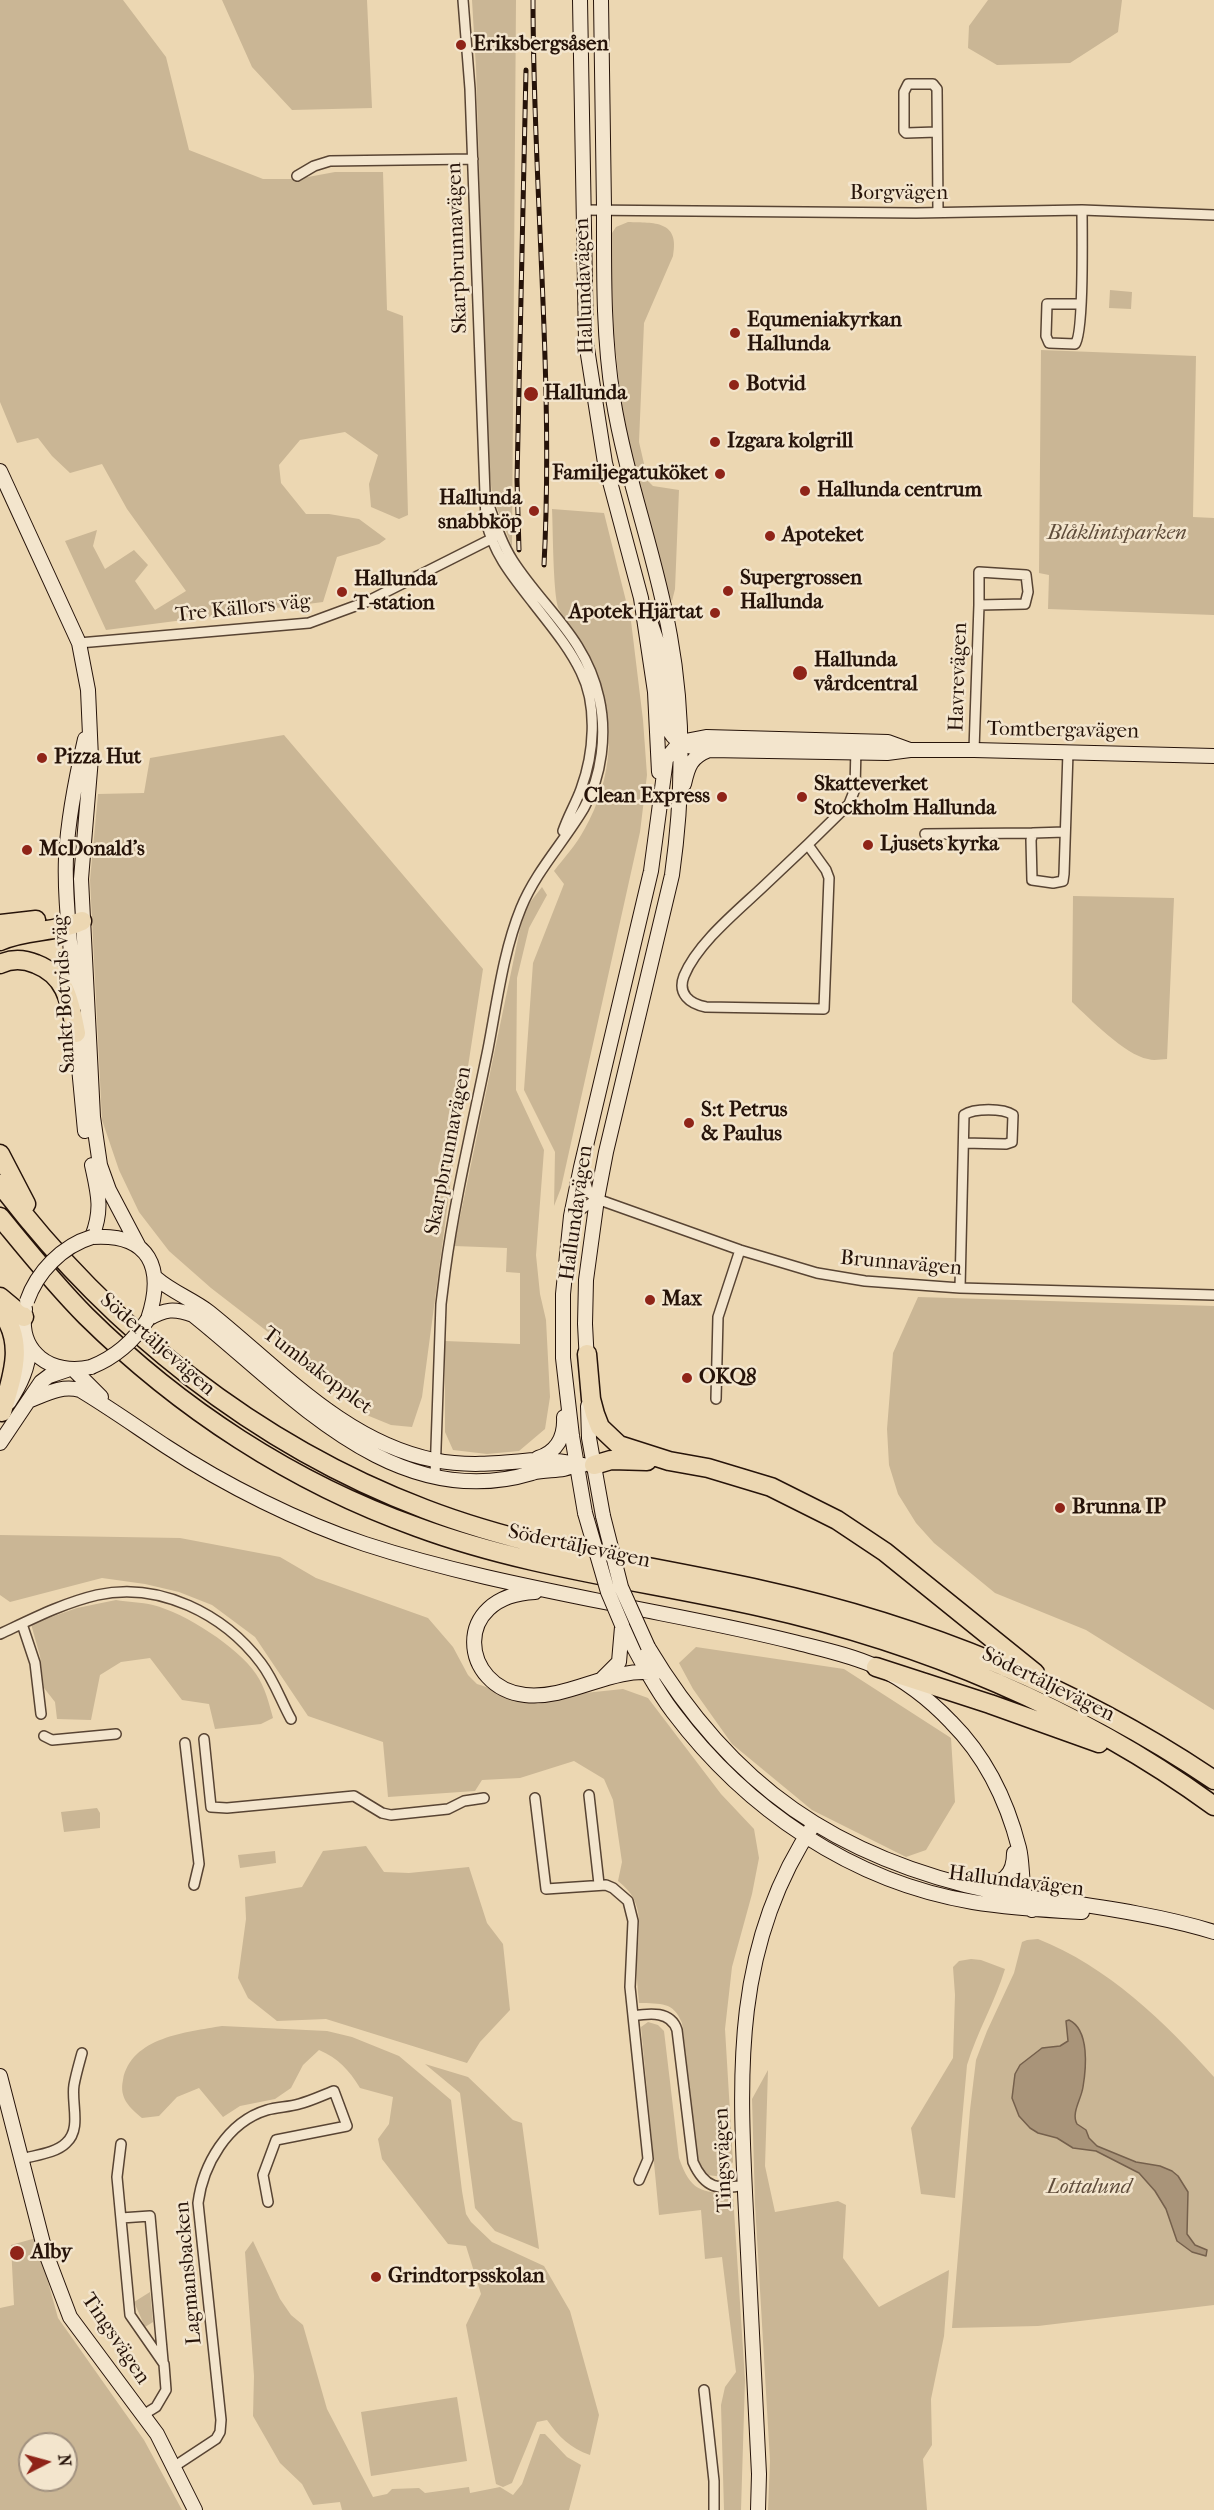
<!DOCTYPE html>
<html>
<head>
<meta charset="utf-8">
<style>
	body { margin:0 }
	#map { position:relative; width:1214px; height:2510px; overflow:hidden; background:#ecd7b2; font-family:"IM FELL French Canon",serif }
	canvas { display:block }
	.north { position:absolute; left:18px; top:2432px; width:60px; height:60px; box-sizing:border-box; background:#f3e5cd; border:2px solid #a1917f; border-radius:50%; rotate:84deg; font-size:16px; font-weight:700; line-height:24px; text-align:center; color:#261309 }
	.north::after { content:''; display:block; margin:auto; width:21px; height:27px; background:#8f2418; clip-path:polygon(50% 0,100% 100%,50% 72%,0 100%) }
</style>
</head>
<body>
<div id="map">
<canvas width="1214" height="2510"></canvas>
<div class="north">N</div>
</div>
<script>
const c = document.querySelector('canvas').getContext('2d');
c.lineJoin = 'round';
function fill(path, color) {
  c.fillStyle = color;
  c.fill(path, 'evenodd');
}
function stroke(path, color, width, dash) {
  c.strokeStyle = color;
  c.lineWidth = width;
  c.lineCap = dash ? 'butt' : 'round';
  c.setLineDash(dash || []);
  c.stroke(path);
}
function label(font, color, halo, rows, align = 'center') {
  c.font = font + ' "IM FELL French Canon",serif';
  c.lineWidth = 5;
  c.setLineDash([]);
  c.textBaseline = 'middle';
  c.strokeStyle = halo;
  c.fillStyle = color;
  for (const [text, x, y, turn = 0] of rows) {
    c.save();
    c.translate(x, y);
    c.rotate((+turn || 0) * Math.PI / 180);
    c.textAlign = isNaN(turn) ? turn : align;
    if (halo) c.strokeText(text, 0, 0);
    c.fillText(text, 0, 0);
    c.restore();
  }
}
fill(new Path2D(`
	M0 0H123L166 57 189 150 263 179H297L335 172H383L387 310 403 316 408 515 399 519 371 507 369 484 378 455 345 432 300 440 279 465 281 483 306 514H329L359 519 386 539 379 544 337 557 323 602 106 630 65 541 97 530 93 546 105 569 134 550 148 565 135 581 155 610 186 591 127 509 102 464 70 473 52 456 38 438 17 443 0 402Z
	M222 0H367L372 108 292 110 252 67Z
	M472 0H516L512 547 492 495 488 453 476 68Z
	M988 0H1122L1118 32 1070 63 997 65 968 48 969 26Z
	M628 222C654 223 680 220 673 256L644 323 639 442 648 481 653 486 679 490 675 589 672 601 668 594 633 461 621 402 614 335 610 236 616 227Z
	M1110 290 1132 292 1131 309 1109 308Z
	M1041 350 1196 356 1193 517 1214 518V615L1048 609 1049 575 1039 573Z
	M552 509 604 513 631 621 643 720 647 775 640 832 561 1188 554 1206 555 1152 524 1090 533 963 564 884 554 871C564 858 576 845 584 830 614 778 617 718 593 663 584 642 568 628 559 609 553 599 553 526 552 509Z
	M284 735 483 969 453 1164 422 1397 412 1427 391 1425 369 1416 277 1339 211 1288 169 1251 139 1212 119 1170 102 1120 90 880 98 794 144 793 150 758Z
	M542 887 547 895 529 928 517 978 516 1090 544 1150 536 1255 540 1294 546 1320 550 1397 545 1429 519 1451 487 1454 453 1450 445 1432V1341L520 1344V1273L506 1272 507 1248 454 1246 524 910Z
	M1073 896 1174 898 1167 1059C1161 1059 1154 1061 1148 1059 1125 1055 1089 1018 1072 1002Z
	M918 1297 1214 1306V1710L1086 1630 995 1593 934 1543 916 1523 898 1494 889 1465 887 1429 893 1353Z
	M0 1535 180 1538 280 1557 316 1578 428 1618 453 1647 468 1675 477 1684 538 1704 575 1694 623 1689 648 1698 721 1794 754 1829 759 1858 752 1894 732 1967 725 2029 733 2162 724 2177 707 2175 698 2162 682 2023C673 2001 661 2004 639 2003 638 1990 636 1975 637 1962 638 1929 647 1903 618 1881L622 1862 613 1800 604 1779 574 1761 520 1778 482 1780 475 1791 388 1797 383 1742 308 1716 255 1637 212 1605 179 1592 145 1584 102 1578 10 1602 0 1595Z
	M116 1600C128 1602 141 1602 153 1605 185 1613 238 1647 256 1674 265 1687 269 1703 273 1718L261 1724 215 1729 209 1704 182 1700 150 1658 121 1662 100 1675 91 1720 57 1719 55 1702 44 1688 40 1656 31 1624 77 1608Z
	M696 1647 844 1669 951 1738 955 1802 926 1850 906 1857 812 1810 732 1744 693 1689 679 1663Z
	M97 1808 100 1813V1828L64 1832 61 1812Z
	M366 1846 384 1872 409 1873 469 1867 487 1923 503 1944 510 2010 480 2042 467 2063 326 2019 277 2021 248 1998 238 1978 246 1919 245 1897 302 1887 323 1851Z
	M275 1851 276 1863 240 1868 238 1855Z
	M1038 1939C1107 1966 1165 2022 1214 2077V2305L1038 2326 952 2328 970 2110 976 2060 987 2031 1014 1973 1022 1942 1027 1940Z
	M971 1959 981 1960 1005 1969C995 2002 977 2032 967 2065L955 2198 921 2194 911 2128 953 2058 955 1995 953 1967 959 1961Z
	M648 2022 658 2025 664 2031 679 2158C691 2192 700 2191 733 2195L745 2380 741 2510H724L721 2405 725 2387 736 2372 722 2257 705 2259 701 2210 659 2215 641 2027Z
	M222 2026 327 2031 352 2037 399 2056 451 2100 462 2191 466 2214 471 2222 492 2242 544 2266 570 2311 599 2415 590 2455C570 2448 559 2437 547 2420L537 2422 512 2483 503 2487 496 2484 466 2325 481 2294 466 2246 448 2244 382 2159 378 2139 389 2124 393 2097 360 2088C349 2070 338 2058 319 2050L303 2065 291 2088 275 2099 240 2106 223 2117 199 2088 177 2097 159 2116 142 2118C129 2107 119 2098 123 2080 131 2037 187 2032 222 2026Z
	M425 2064 468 2077 513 2120 522 2123 539 2249 495 2231 475 2208 460 2093Z
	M768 2070 765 2166 775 2212 838 2201 846 2205 843 2258 879 2307 949 2270 944 2336 931 2399 932 2445 923 2459 927 2510H768L770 2461 755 2204 752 2099Z
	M36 2238 58 2318 144 2440 182 2510H0V2308L14 2305 11 2245ZM30 2444H66V2480H30Z
	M253 2241 280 2299 291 2315 303 2325 327 2409 373 2497 387 2494 392 2489 419 2488 425 2493 469 2487 470 2493 500 2487 513 2495 522 2484 540 2434H545L567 2457 581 2465 569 2510H342L340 2502 313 2505 302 2484 280 2463 253 2416 254 2376 245 2252Z
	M150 2292 153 2322 145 2327 134 2302Z
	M457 2397 467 2461 371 2476 361 2412Z`), '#cab695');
const water = new Path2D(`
	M1069 2020C1090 2030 1086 2069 1083 2087 1081 2100 1071 2113 1077 2124L1086 2130 1089 2138 1097 2146 1136 2162 1160 2166 1172 2171 1178 2176 1188 2192 1187 2234 1195 2245 1207 2250 1206 2256 1192 2252 1177 2241 1166 2209 1155 2191 1139 2173 1096 2151 1073 2148 1057 2138 1038 2133 1030 2128 1019 2116 1012 2098 1015 2074 1020 2065 1042 2048 1060 2046 1068 2041 1066 2021Z`);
fill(water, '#a99479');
stroke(water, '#75604c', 1.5);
const street = new Path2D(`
	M463 0 470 89 486 521C494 555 513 577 534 604 551 626 569 647 581 672 598 706 594 754 581 789 576 803 568 816 563 831
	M937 132 906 133 904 131V92L908 84H933L937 89 938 212
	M297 176 314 166 330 161 473 159
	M583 210 916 213 1082 210 1214 215
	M1080 304H1047L1046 336 1049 343 1075 344C1084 334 1082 230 1082 210
	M79 643 309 623 366 602 495 537
	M974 750 979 605 1025 604 1028 592 1026 575 979 572V605
	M1065 832 1033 833 1031 840 1032 880 1053 883 1063 881 1064 874 1068 752
	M925 834 1033 833
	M808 845 826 870 829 878 824 1009 706 1007C690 1004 677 994 684 976 698 942 740 909 766 884 794 858 822 831 849 804L855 789 856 747
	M582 1171 589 1193 597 1199 740 1250 817 1273 865 1281 960 1288 1214 1295
	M571 1216 597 1199
	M960 1288 964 1115C974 1108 1003 1108 1013 1115L1012 1142 1006 1144 964 1143
	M716 1399 718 1317 740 1250
	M435 1476 441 1304 445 1272C455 1197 473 1123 488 1049 497 1003 503 952 521 908 536 871 564 842 584 808 602 776 607 733 599 698 586 638 544 609 513 561 500 541 493 516 485 494
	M22 1624 35 1663 41 1714
	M0 1634C32 1619 63 1603 97 1595 159 1581 224 1614 261 1663 274 1680 281 1701 291 1719
	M44 1736 52 1740 116 1734
	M204 1739 211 1807 227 1808 354 1796 382 1813 391 1815 448 1809 464 1801 484 1798
	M185 1743 199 1864 194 1885
	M589 1795 599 1884
	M535 1798 546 1889 606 1885 613 1888 628 1901 633 1921 630 1987 633 2016
	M121 2144 117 2177 130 2315 164 2364 166 2390 156 2407 143 2415
	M22 2159C36 2155 56 2153 66 2143 82 2129 71 2103 74 2085 76 2074 79 2064 82 2053
	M639 2180 648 2159 633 2016C650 2013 671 2011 677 2030L693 2162C705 2189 718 2190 745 2185
	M121 2218 150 2216 163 2361
	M704 2390 714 2481V2510
	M175 2466 216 2439 220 2432 221 2420 198 2203C203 2165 227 2122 267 2110 277 2107 289 2107 299 2104 311 2101 323 2095 334 2091L347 2126 276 2140 263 2175 268 2202`);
const secondary = new Path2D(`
	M580 0 586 342 605 463 641 598 655 692 659 772
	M0 471 79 643 88 690 91 758 81 879 93 1117 100 1165 109 1190 139 1247
	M651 624 661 653 670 732C678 746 694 748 709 750L887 753 910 750H974L1214 756
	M684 784C688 766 691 757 709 750
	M75 1005C73 956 64 907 66 857 68 817 76 778 85 739
	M75 1025 85 1131
	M92 1165C98 1193 103 1209 92 1237 150 1233 165 1268 148 1319
	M156 1278C172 1292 192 1299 209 1312 278 1367 344 1442 434 1460 468 1467 501 1463 534 1460 551 1458 567 1463 583 1465
	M25 1309C17 1353 52 1376 91 1367
	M148 1319C165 1309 174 1308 193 1315 290 1392 393 1515 532 1473 547 1468 563 1473 576 1464
	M587 1363 585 1324 586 1280 597 1199 606 1152 672 875C683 797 684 713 670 636 656 555 626 479 613 398 603 335 604 272 604 208 603 139 602 69 601 0
	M75 1371 101 1397
	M28 1401C46 1394 61 1385 80 1390 110 1408 138 1428 167 1447 225 1485 299 1522 365 1544 451 1572 540 1589 629 1607 684 1618 739 1628 794 1642 821 1649 851 1655 877 1667 904 1680 931 1701 951 1722 985 1756 1007 1801 1019 1848 1024 1868 1019 1892 1032 1910
	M9 1402C21 1384 28 1368 30 1346
	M588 1406 589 1438 603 1516
	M0 1443 41 1382 49 1376 67 1370
	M538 1458C557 1452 565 1436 564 1417
	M585 1513 572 1436 563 1358V1294L571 1216 581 1167 651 871 666 759 680 742 706 737 888 742 910 750
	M535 1592C450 1596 461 1688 525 1695 569 1700 612 1666 655 1673
	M622 1625C638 1655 653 1685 673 1712 746 1809 852 1882 973 1902 1009 1908 1046 1910 1082 1912
	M648 1647C731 1786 837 1859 995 1892 1016 1897 1037 1898 1058 1901 1108 1908 1167 1917 1214 1932
	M602 1679 619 1662 622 1627
	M979 1884C1002 1885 1014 1876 1014 1853
	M0 2076 45 2251 70 2317 157 2434 195 2510
	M758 2510 759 2474C755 2394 751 2313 747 2233 740 2087 728 1951 814 1824`);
const highway = new Path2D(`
	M0 924 36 920
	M0 941C26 929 56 933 82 921
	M0 964C13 958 24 959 36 964 67 976 70 1003 76 1033
	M0 1154 26 1204
	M0 1184C108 1327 256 1445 425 1509 534 1551 649 1565 762 1590 923 1625 1077 1688 1214 1780
	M0 1217C28 1251 55 1285 86 1316 179 1408 293 1483 417 1527 528 1568 646 1581 761 1607 922 1643 1080 1708 1214 1806
	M0 1297 24 1317
	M0 1310C26 1342 12 1377 2 1412
	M587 1354 591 1399 595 1414 600 1427 619 1445 669 1461 708 1468 771 1487 837 1520 885 1552 1035 1673
	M594 1465 611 1460 647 1461
	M876 1667 990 1704 1099 1743`);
stroke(street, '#584433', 12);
stroke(secondary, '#261309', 16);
stroke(highway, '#261309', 21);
stroke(street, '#f3e5cd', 9);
stroke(secondary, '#f3e5cd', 14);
stroke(highway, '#ecd7b2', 18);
const rail = new Path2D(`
	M533 0C533 188 554 377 544 565
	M519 550 517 480 526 70`);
stroke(rail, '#261309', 5);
stroke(rail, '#f3e5cd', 3, [9]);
const secondaryBridge = new Path2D(`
	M27 1301C37 1272 62 1246 92 1237
	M91 1367C116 1357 134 1341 148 1319
	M585 1513 608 1592 622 1625
	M603 1516 621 1587 648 1647`);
stroke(secondaryBridge, '#261309', 16, []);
stroke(secondaryBridge, '#f3e5cd', 14);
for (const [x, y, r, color] of [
	[461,45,6,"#8f2418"],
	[735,333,6,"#8f2418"],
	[734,385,6,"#8f2418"],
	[531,394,8,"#8f2418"],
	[715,442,6,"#8f2418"],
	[720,474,6,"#8f2418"],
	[805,491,6,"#8f2418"],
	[534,511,6,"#8f2418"],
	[770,536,6,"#8f2418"],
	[728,591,6,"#8f2418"],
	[342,592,6,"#8f2418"],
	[715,613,6,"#8f2418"],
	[800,673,8,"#8f2418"],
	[42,758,6,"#8f2418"],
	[722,797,6,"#8f2418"],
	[802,797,6,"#8f2418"],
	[868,845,6,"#8f2418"],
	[27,850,6,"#8f2418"],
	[689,1123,6,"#8f2418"],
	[650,1300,6,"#8f2418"],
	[687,1378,6,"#8f2418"],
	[1060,1508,6,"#8f2418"],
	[17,2253,8,"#8f2418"],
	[376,2277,6,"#8f2418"]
]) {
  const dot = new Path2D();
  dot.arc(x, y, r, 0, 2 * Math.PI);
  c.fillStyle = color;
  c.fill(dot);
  stroke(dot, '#f3e5cd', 2);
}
label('bold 21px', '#261309', '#f3e5cd', [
	["Eriksbergsåsen",473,45],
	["Equmeniakyrkan",747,321],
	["Hallunda",747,345],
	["Botvid",746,385],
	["Hallunda",544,394],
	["Izgara kolgrill",727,442],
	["Familjegatuköket",708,474,"right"],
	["Hallunda centrum",817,491],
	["Hallunda",522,499,"right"],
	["snabbköp",522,523,"right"],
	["Apoteket",782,536],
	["Supergrossen",740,579],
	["Hallunda",740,603],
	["Hallunda",354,580],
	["T-station",354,604],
	["Apotek Hjärtat",703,613,"right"],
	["Hallunda",814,661],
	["vårdcentral",814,685],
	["Pizza Hut",54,758],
	["Skatteverket",814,785],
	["Stockholm Hallunda",814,809],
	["Clean Express",710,797,"right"],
	["Ljusets kyrka",880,845],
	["McDonald's",39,850],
	["S:t Petrus",701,1111],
	["& Paulus",701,1135],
	["Max",662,1300],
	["OKQ8",699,1378],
	["Brunna IP",1072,1508],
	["Alby",31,2253],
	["Grindtorpsskolan",388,2277]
], 'left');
label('21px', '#261309', '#f3e5cd', [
	["Borgvägen",899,194],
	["Skarpbrunnavägen",458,248,-92],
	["Hallundavägen",585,286,-92],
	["Tre Källors väg",243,609,-6],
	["Havrevägen",959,677,-88],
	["Tomtbergavägen",1063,731,1],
	["Sankt Botvids väg",65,994,-93],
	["Skarpbrunnavägen",449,1151,-79],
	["Hallundavägen",577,1213,-82],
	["Brunnavägen",901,1264,5],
	["Södertäljevägen",157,1345,41],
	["Tumbakopplet",317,1371,37],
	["Södertäljevägen",579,1547,12],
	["Södertäljevägen",1048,1685,26],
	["Hallundavägen",1016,1882,7],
	["Tingsvägen",724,2160,-92],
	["Lagmansbacken",189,2273,-95],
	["Tingsvägen",115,2339,56]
]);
label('italic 21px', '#5f4c3a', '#f3e5cd', [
	["Blåklintsparken",1117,534],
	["Lottalund",1089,2188]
]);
</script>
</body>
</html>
